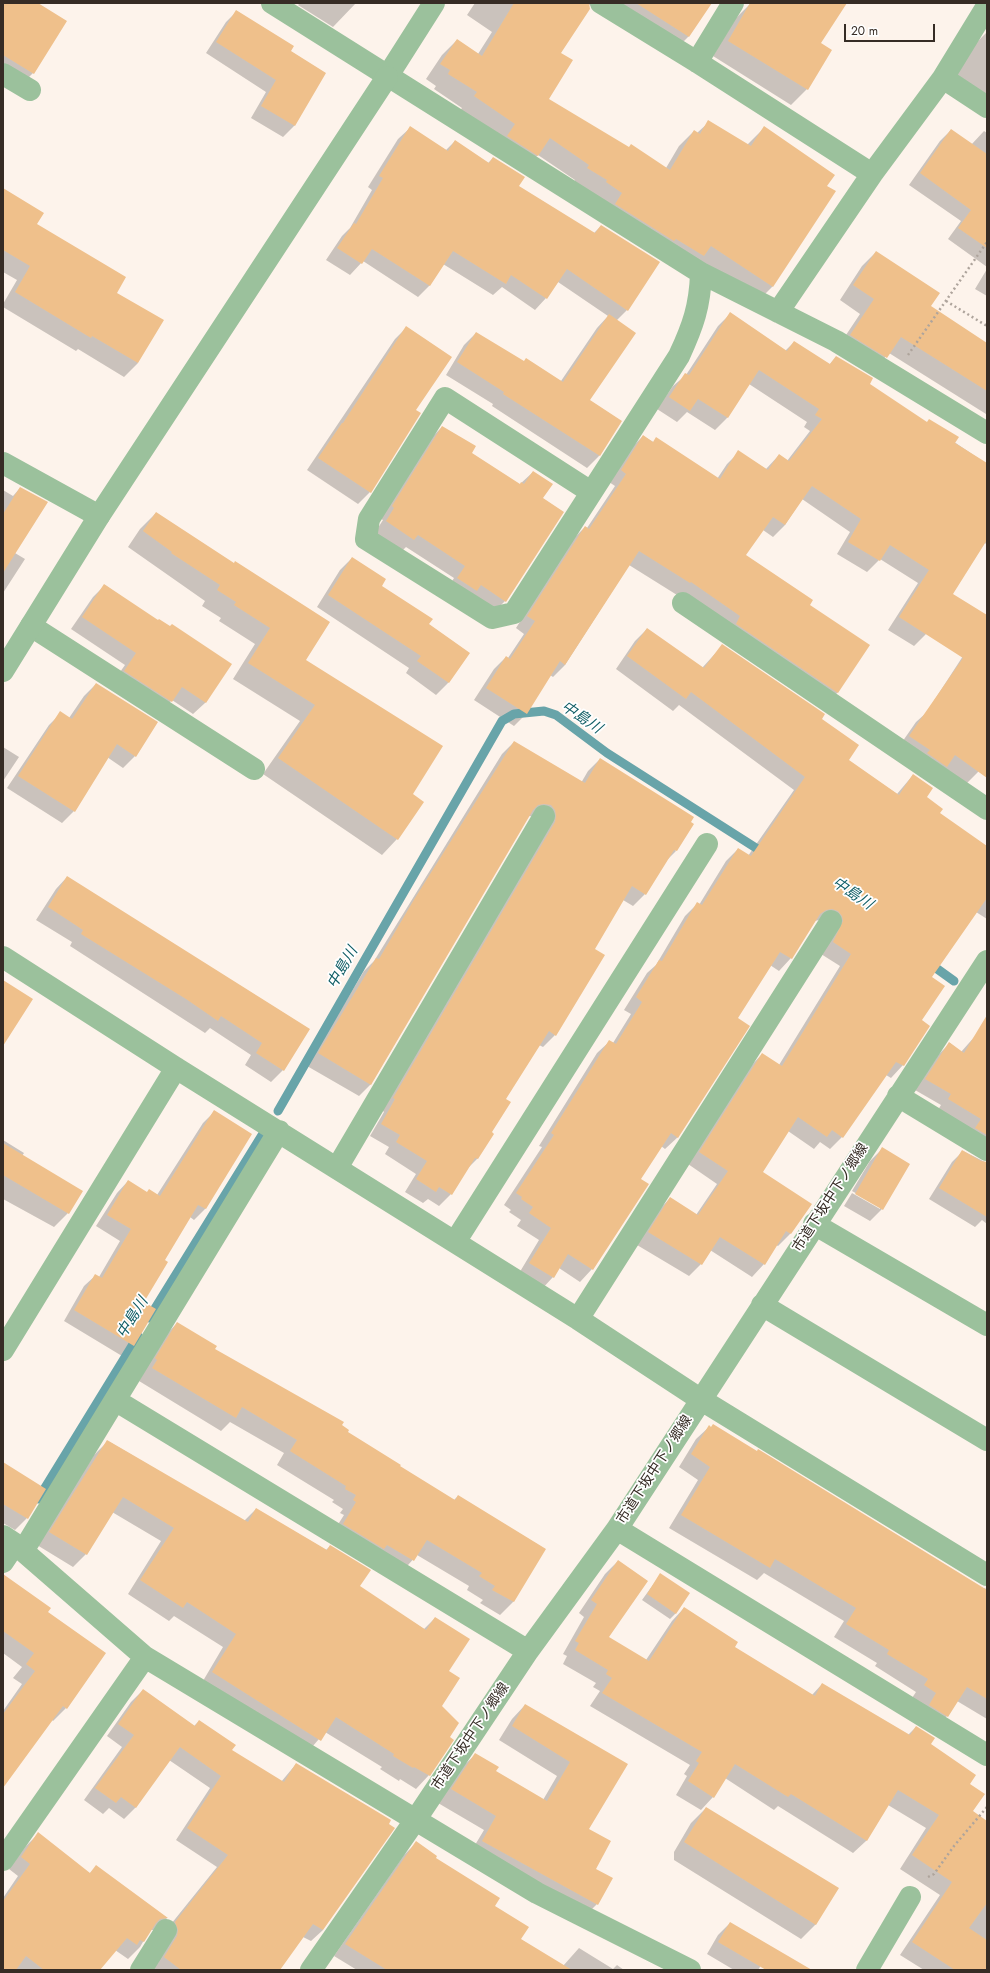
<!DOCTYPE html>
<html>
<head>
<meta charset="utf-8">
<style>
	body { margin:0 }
	#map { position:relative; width:990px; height:1973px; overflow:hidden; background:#fdf3eb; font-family:Jost,sans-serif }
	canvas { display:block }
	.frame { position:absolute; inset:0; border:4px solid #362c25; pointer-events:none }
	.scale { position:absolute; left:844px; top:24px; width:91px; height:18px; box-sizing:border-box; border:2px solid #362c25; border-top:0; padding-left:5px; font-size:12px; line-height:14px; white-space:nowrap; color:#362c25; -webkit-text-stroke:3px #fff; paint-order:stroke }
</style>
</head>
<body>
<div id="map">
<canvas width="990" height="1973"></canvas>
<div class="frame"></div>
<div class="scale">20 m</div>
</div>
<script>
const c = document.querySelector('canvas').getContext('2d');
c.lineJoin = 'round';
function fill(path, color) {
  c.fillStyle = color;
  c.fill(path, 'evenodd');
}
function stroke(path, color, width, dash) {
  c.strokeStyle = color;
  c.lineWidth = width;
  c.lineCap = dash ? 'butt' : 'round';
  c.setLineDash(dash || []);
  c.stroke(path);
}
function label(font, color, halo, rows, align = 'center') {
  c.font = font + ' Jost,"Noto Sans JP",sans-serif';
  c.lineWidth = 3.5;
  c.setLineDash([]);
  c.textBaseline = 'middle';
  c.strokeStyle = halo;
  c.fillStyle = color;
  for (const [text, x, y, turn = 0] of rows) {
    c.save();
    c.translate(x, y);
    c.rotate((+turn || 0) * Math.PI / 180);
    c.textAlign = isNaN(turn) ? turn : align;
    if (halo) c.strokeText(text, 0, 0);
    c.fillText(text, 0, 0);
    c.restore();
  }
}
fill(new Path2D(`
	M3 3H36L65 21 33 73 21 85 3 74Z
	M300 3H356L333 27 298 5Z
	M475 3H697L706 9 688 37 673 52 652 43 588 4 560 54 548 99 628 148 666 168 679 146 694 131 697 133 709 122 747 145 764 128 826 186 772 287 757 302 573 184 575 180 538 155 523 170 459 112 462 108 434 89 436 86 426 79 442 55 457 40 478 54 492 32 467 15Z
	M751 3H846L819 44 807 89 791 105 713 56 736 18Z
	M237 11 290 51 325 73 294 126 283 137 251 118 266 92 206 53 226 22Z
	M987 32V112L950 82 973 46Z
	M410 128 446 150 455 141 488 163 493 158 517 186 593 234 601 226 627 310 616 321 589 400 621 421 599 456 587 468 492 406 493 404 446 375 464 345 476 333 523 362 561 381 597 328 608 316 558 282 546 298 535 310 502 287 493 295 443 264 430 285 418 297 363 261 350 275 326 260 342 236 350 228 372 190 368 187 398 139Z
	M951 130 971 145 984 131 987 133V267L948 239 961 221 909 185 940 141Z
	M3 190 36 225 116 293 138 363 124 377 78 349 76 351 3 307V304L17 280 3 272Z
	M876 252 929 307 987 344 986 414 889 353 872 372 836 350 860 314 840 300 862 266Z
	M987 269V296L975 289Z
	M730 314 785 351 794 342 829 365 836 357 868 384 987 464V544L984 543 926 634 914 646 888 630 918 583 880 559 867 572 837 554 850 532 802 499 785 525 773 537 763 530 745 555 808 606 838 692 826 704 677 595 629 565 565 665 553 677 550 675 526 714 514 726 474 700 494 669 506 657 508 658 524 634 516 628 573 539 585 527 587 528 615 486 609 482 631 448 643 436 717 479 727 464 739 452 766 469 779 455 787 461 810 431 804 427 807 422 749 384 727 418 715 430 687 412 677 422 657 409 673 386 686 375 718 326Z
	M407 327 415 410 370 492 358 504 307 470 395 339Z
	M442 427 471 453 519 485 533 472 542 498 563 512 505 601 493 613 446 591 454 578 406 547 402 551 374 534 383 520 381 519 430 439Z
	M20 488 15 553 25 559 3 593V490L13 496Z
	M156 513 305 660 411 795 397 839 382 855 263 774 300 721 233 679 255 644 219 621 221 618 202 606 205 601 128 547 140 529Z
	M352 558 381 586 428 624 469 653 448 683 436 695 406 673 409 668 317 607 340 570Z
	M105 585 157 621 230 664 205 703 193 714 172 700 160 712 113 682 125 665 71 629 93 597Z
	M987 619V759L978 772 966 784 898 748 916 722 926 713Z
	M647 629 702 668 722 646 820 719 847 760 897 794 913 775 925 798 938 814 987 847V919L976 912 931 977 920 1020 903 1065 891 1078 886 1075 842 1137 830 1149 820 1142 814 1149 788 1131 761 1172 810 1204 790 1234 778 1246 776 1245 764 1264 752 1277 710 1250 701 1264 689 1276 637 1245 658 1211 670 1198 696 1215 717 1184 688 1164 750 1067 762 1054 779 1065 840 966 821 954 819 920 815 921 791 958 779 971 770 965 736 1018 678 1137 665 1149 661 1146 640 1179 592 1269 580 1282 559 1268 553 1277 541 1290 518 1275 539 1240 517 1226 521 1220 509 1212 511 1210 504 1205 542 1147 539 1146 597 1053 610 1041 613 1043 631 1014 624 1010 647 973 656 965 685 916 697 904 699 905 726 861 738 849 748 856 794 790 679 705 673 711 616 669 635 641Z
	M96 684 135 756 123 768 107 757 74 811 62 823 7 788 49 725 61 713 69 718 84 696Z
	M514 742 581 783 588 771 600 759 676 851 667 860 645 894 633 906 623 900 593 949 555 1035 543 1047 539 1045 505 1099 491 1133 493 1134 477 1159 466 1170 451 1194 439 1206 428 1199 423 1203 405 1192 416 1174 385 1154 389 1147 370 1136 384 1112 382 1110 539 817 528 816 371 1084 359 1096 307 1066 364 971 374 961 502 754Z
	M3 747 19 757 3 781Z
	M67 877 309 1029 283 1070 271 1082 245 1065 251 1055 210 1028 205 1033 70 946 72 942 36 920 56 889Z
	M987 1032V1155L938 1110 941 1105 915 1090 939 1054 950 1043 961 1052 976 1035Z
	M214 1112 251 1134 205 1209 194 1220 190 1217 163 1260 143 1303 133 1345 122 1356 64 1321 84 1286 96 1275 99 1277 120 1241 96 1226 117 1193 128 1181 146 1193 157 1195 203 1123Z
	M3 1140 24 1153 22 1156 68 1213 54 1227 3 1199Z
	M882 1149V1209L870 1221 844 1206 852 1193 880 1209V1207L852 1191 870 1161Z
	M963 1151 987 1163V1224L982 1220 975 1227 929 1199 952 1162Z
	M177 1323 214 1349 340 1425 346 1432 399 1467 454 1500 458 1496 545 1549 513 1602 500 1615 480 1603 483 1600 467 1590 469 1586 417 1555 400 1574 330 1537 344 1515 340 1513 343 1509 332 1502 334 1500 277 1465 284 1453 230 1422 221 1431 139 1381 164 1337Z
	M709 1427 980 1587 987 1589V1719L957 1701 947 1716 935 1729 912 1698 916 1692 875 1666 877 1663 834 1637 844 1621 764 1573 757 1580 669 1528 698 1480 679 1467 696 1439Z
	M108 1441 244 1521 256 1509 326 1550 330 1546 359 1587 424 1629 435 1618 448 1672 441 1706 448 1738 452 1740 429 1775 416 1789 400 1779 399 1781 380 1769 382 1767 325 1732 306 1754 200 1686 223 1647 174 1616 169 1621 128 1594 161 1541 112 1512 86 1554 73 1567 37 1545 94 1455Z
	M3 1472 27 1518 15 1530 3 1523Z
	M618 1561 608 1638 646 1660 672 1621 684 1608 733 1647 812 1695 822 1684 908 1735 916 1727 929 1745 969 1784 972 1811 987 1822V1970H924L900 1955 940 1895 900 1869 926 1828 888 1805 866 1841 853 1853 778 1806 774 1810 725 1778 713 1797 701 1810 676 1795 687 1776 684 1774 690 1765 590 1706 600 1691 593 1687 596 1683 563 1664 567 1656 563 1654 584 1617 579 1613 605 1574Z
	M660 1575 676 1613 670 1619 642 1600Z
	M3 1582 47 1612 66 1708 53 1721 52 1720 3 1786V1711L22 1684 13 1678 22 1667 3 1653Z
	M143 1690 194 1726 199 1721 231 1750 281 1782 296 1764 323 1930 311 1941 303 1937 278 1970H152L163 1934 217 1867 176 1840 210 1788 169 1760 136 1807 124 1819 109 1808 103 1814 84 1800 122 1747 107 1736 131 1702Z
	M525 1705 626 1764 588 1829 594 1869 611 1878 597 1904 583 1918 469 1855 484 1830 438 1803 462 1767 476 1754 494 1771 543 1800 557 1776 499 1740 512 1719Z
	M706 1808 816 1924 801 1939 674 1860V1852L691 1823Z
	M38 1834 89 1874 96 1867 167 1918 155 1930H150L140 1947 128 1959 115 1950 99 1970H3V1898L18 1876 9 1869 26 1846Z
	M416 1843 494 1906 520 1939 563 1966 579 1948 613 1969 617 1965 624 1970H357L334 1956 404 1855Z
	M730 1923 772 1948 758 1970H734L707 1954 718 1935Z`), '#0003');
stroke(new Path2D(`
	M929 963 954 981
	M278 1111 502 721 514 714 544 711 556 715 607 753 767 855
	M149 1318 262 1135
	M38 1499 138 1336`), '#68a4a9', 9);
fill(new Path2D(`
	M3 3H38L67 21 34 74 3 55Z
	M514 3H589L590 9 561 53 573 60 549 99 629 147 631 144 670 170 694 130 700 134 708 120 751 146 764 126 835 175 827 186 836 191 773 287 711 246 704 256 676 239 674 241 615 204 622 193 606 182 607 180 587 168 589 165 550 138 538 156 507 136 515 124 474 96 477 92 448 74 450 70 440 64 457 39 482 56Z
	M636 3H712L689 37Z
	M750 3H847L821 43 832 50 808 90 728 41Z
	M236 10 294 46 291 51 326 73 295 126 261 106 276 80 216 42Z
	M410 126 448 151 455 140 489 163 493 157 525 177 519 186 595 233 601 225 660 262 628 311 567 269 547 299 511 275 506 284 453 251 430 286 372 249 362 264 337 248 354 223 356 224 383 178 379 176Z
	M951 129 987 154V248L958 228 971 210 920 173Z
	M3 188 44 213 37 224 126 277 117 293 164 320 138 363 92 336 91 338 15 292 30 266 3 250Z
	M876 251 940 293 931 306 987 343V391L901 337 887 358 850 335 874 299 853 285Z
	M730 312 787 351 794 341 830 364 836 356 873 378 870 384 927 422 929 419 959 437 955 443 987 463V540L953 594 987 615V778L955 755 947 767 927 753 930 750 909 736 963 658 899 617 929 570 890 545 880 561 848 542 861 519 812 486 785 525 773 517 746 555 813 600 810 605 870 645 838 693 736 624 740 616 691 582 690 583 639 551 565 665 560 661 527 714 486 688 506 656 510 659 535 621 527 616 585 526 589 529 626 474 621 470 643 435 653 442 656 437 720 479 738 450 768 470 779 454 789 461 822 419 815 415 819 409 759 370 728 418 698 399 690 411 669 397 685 373 689 375Z
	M609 314 636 333 590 400 622 421 600 456 503 394 504 392 457 362 476 332 524 361 526 358 563 382Z
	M406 326 452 357 416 410 421 413 371 493 318 458 342 423H343Z
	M442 426 476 446 472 453 520 484 521 482 524 484 533 471 553 484 543 498 564 512 506 602 481 585 477 591 457 578 465 566 418 535 414 540 386 521 394 508 392 506Z
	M20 487 48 502 3 573V514Z
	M156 512 234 563 235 561 330 622 306 660 443 746 413 794 424 802 398 840 278 758 315 705 248 663 270 628 234 605 236 602 217 590 220 585 171 553 172 552 143 531Z
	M352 557 386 579 382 586 433 619 429 624 470 653 449 683 417 661 421 656 328 595Z
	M104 584 158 620 159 619 170 626 172 624 232 664 206 703 182 687 172 702 124 671 136 653 82 617Z
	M647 628 704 668 722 644 825 714 822 719 859 745 849 760 899 795 913 774 933 788 927 797 943 809 940 813 987 846V898L932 977 945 986 922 1020 930 1026 904 1066 896 1062 843 1138 832 1130 827 1137 798 1117 763 1172 812 1204 791 1234 786 1231 765 1265 720 1237 702 1265 648 1232 670 1197 698 1215 728 1171 699 1152 762 1053 782 1066 851 954 833 942 843 921 842 916 838 911 832 909 826 910 820 914 792 959 780 952 738 1018 750 1026 678 1138 671 1133 641 1179 649 1184 593 1270 568 1254 554 1278 529 1263 551 1228 529 1213 533 1207 521 1199 522 1197 516 1193 554 1135 551 1133 609 1040 616 1044 642 1002 636 997 659 960 662 961 697 902 702 905 738 848 751 856 805 777 691 692 686 699 627 656Z
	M96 683 158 722 136 757 117 744 75 812 18 776 60 711 72 719Z
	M514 741 585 783 600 758 694 817 691 822 694 824 677 851 674 850 646 895 632 886 595 949 605 955 556 1036 549 1031 506 1099 511 1102 492 1132 494 1134 478 1159 475 1158 452 1195 439 1187 436 1192 416 1179 427 1161 396 1142 400 1135 381 1124 395 1099 393 1098 555 822 556 816 555 810 551 805 544 804 538 805 533 810 371 1085 318 1053 376 958 379 959 415 898Z
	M67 876 310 1029 284 1071 256 1053 262 1043 221 1016 218 1021 186 999 81 934 83 930 48 907Z
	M3 980 33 999 3 1046Z
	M987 1015V1135L975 1128 981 1119 948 1099 951 1094 925 1079 949 1042 964 1053Z
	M214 1110 252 1134 206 1209 198 1205 165 1260 168 1262 144 1302 156 1309 134 1346 74 1310 95 1274 102 1278 131 1229 107 1215 128 1180 147 1192 149 1189 160 1196Z
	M3 1143 83 1191 69 1214 3 1175Z
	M882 1147 910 1164 883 1210 855 1194Z
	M962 1150 981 1161 987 1162V1217L939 1188Z
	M177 1322 217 1346 215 1349 344 1422 342 1425 349 1430 348 1432 401 1465 400 1466 455 1500 458 1495 546 1549 514 1602 492 1590 495 1586 479 1576 482 1573 427 1540 414 1561 387 1545 384 1549 343 1524 356 1502 353 1500 356 1495 345 1489 346 1486 290 1451 297 1440 242 1407 236 1418 152 1368 157 1360 155 1358Z
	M713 1424 757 1451 758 1449 987 1590V1699L967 1687 948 1717 929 1705 936 1693 924 1685 928 1679 887 1654 889 1650 846 1624 856 1608 775 1559 770 1568 681 1515 710 1467 691 1454 709 1425 711 1427Z
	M107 1440 248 1522 256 1508 327 1550 330 1545 371 1570 360 1586 426 1630 435 1617 470 1639 449 1671 460 1678 442 1706 459 1723 450 1737 454 1740 430 1776 414 1767 413 1768 393 1756 394 1754 336 1717 321 1741 212 1672 236 1634 187 1602 183 1608 140 1580 174 1528 123 1497 87 1555 49 1532Z
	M3 1462 46 1489 28 1519 3 1504Z
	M618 1560 648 1581 609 1637 649 1661 684 1607 738 1642 735 1647 815 1696 822 1683 910 1735 916 1726 935 1738 931 1744 976 1775 970 1784 985 1794 973 1811 987 1821V1903L969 1928 987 1940V1970H955L912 1942 952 1882 912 1855 939 1815 898 1790 867 1841 791 1794 788 1797 735 1764 714 1798 688 1781 699 1763 696 1761 702 1752 602 1693 612 1678 606 1674 608 1670 575 1650 579 1643 575 1641 597 1604 591 1600Z
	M660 1573 690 1593 676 1614 647 1594Z
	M3 1574 51 1608 48 1612 106 1653 67 1709 63 1706 3 1788V1714L35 1671 26 1664 34 1653 3 1631Z
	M143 1689 195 1726 199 1720 236 1745 232 1750 284 1782 296 1763 391 1820 389 1824 395 1828 323 1930 313 1924 280 1970H181L164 1957 177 1936 178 1930 175 1922 228 1855 187 1828 221 1776 180 1747 136 1808 121 1797 116 1803 95 1788 134 1735 118 1724Z
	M525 1704 628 1764 589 1829 611 1841 596 1869 613 1878 598 1905 482 1841 496 1816 451 1789 475 1753 499 1767 496 1771 547 1801 570 1762 512 1726Z
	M706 1807 839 1888 816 1925 684 1842Z
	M38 1832 90 1873 96 1865 168 1918 160 1919 156 1923 144 1942 140 1940 137 1945 127 1938 100 1970H44L26 1956 16 1970H3V1901L30 1864 21 1857Z
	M416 1841 437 1856 436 1858 500 1898 495 1906 529 1927 521 1939 572 1970H387L345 1944Z
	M730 1922 812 1970H766L718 1942Z`), '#efc08b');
stroke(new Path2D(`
	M946 301 987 326
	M908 355 987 242
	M928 1877 934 1874 954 1846 987 1807`), '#aea49c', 2.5, [2, 3]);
stroke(new Path2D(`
	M272 3 701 273 836 341 987 433
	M601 3 697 62 872 174
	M987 6 943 78 987 107
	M697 62 733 3
	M3 74 30 90
	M387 77 434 3
	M778 312 872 174 943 78
	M3 463 99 516
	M591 492 445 398 369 519 366 539 492 618 514 613 679 356C693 326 700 306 701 273
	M683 603 987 809
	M31 626 254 769
	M3 957 176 1068 578 1319 700 1399 987 1575
	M898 1096 987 1150
	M337 1168 544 816
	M814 1224 987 1325
	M455 1242 707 844
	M762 1305 987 1440
	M578 1319 831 921
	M3 1350 176 1068
	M115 1400 528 1651
	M617 1529 987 1755
	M3 1536 15 1544 3 1562
	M15 1544 145 1657
	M23 1551 279 1131
	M3 1860 145 1657 537 1893 690 1970
	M141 1970 166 1930
	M311 1970 416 1819 528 1651 617 1529 987 961
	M867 1970 910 1897`), '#9bc19c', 22);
stroke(new Path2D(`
	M3 671 99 516 387 77`), '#9bc19c', 22);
label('14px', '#362c25', '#fff', [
	["市道下坂中下ノ郷線",831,1198,-57],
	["市道下坂中下ノ郷線",655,1470,-57],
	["市道下坂中下ノ郷線",471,1737,-56]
]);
label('italic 15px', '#0f5d65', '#fff', [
	["中島川",581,718,34],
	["中島川",852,894,34],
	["中島川",343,968,-60],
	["中島川",133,1318,-58]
]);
</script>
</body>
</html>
